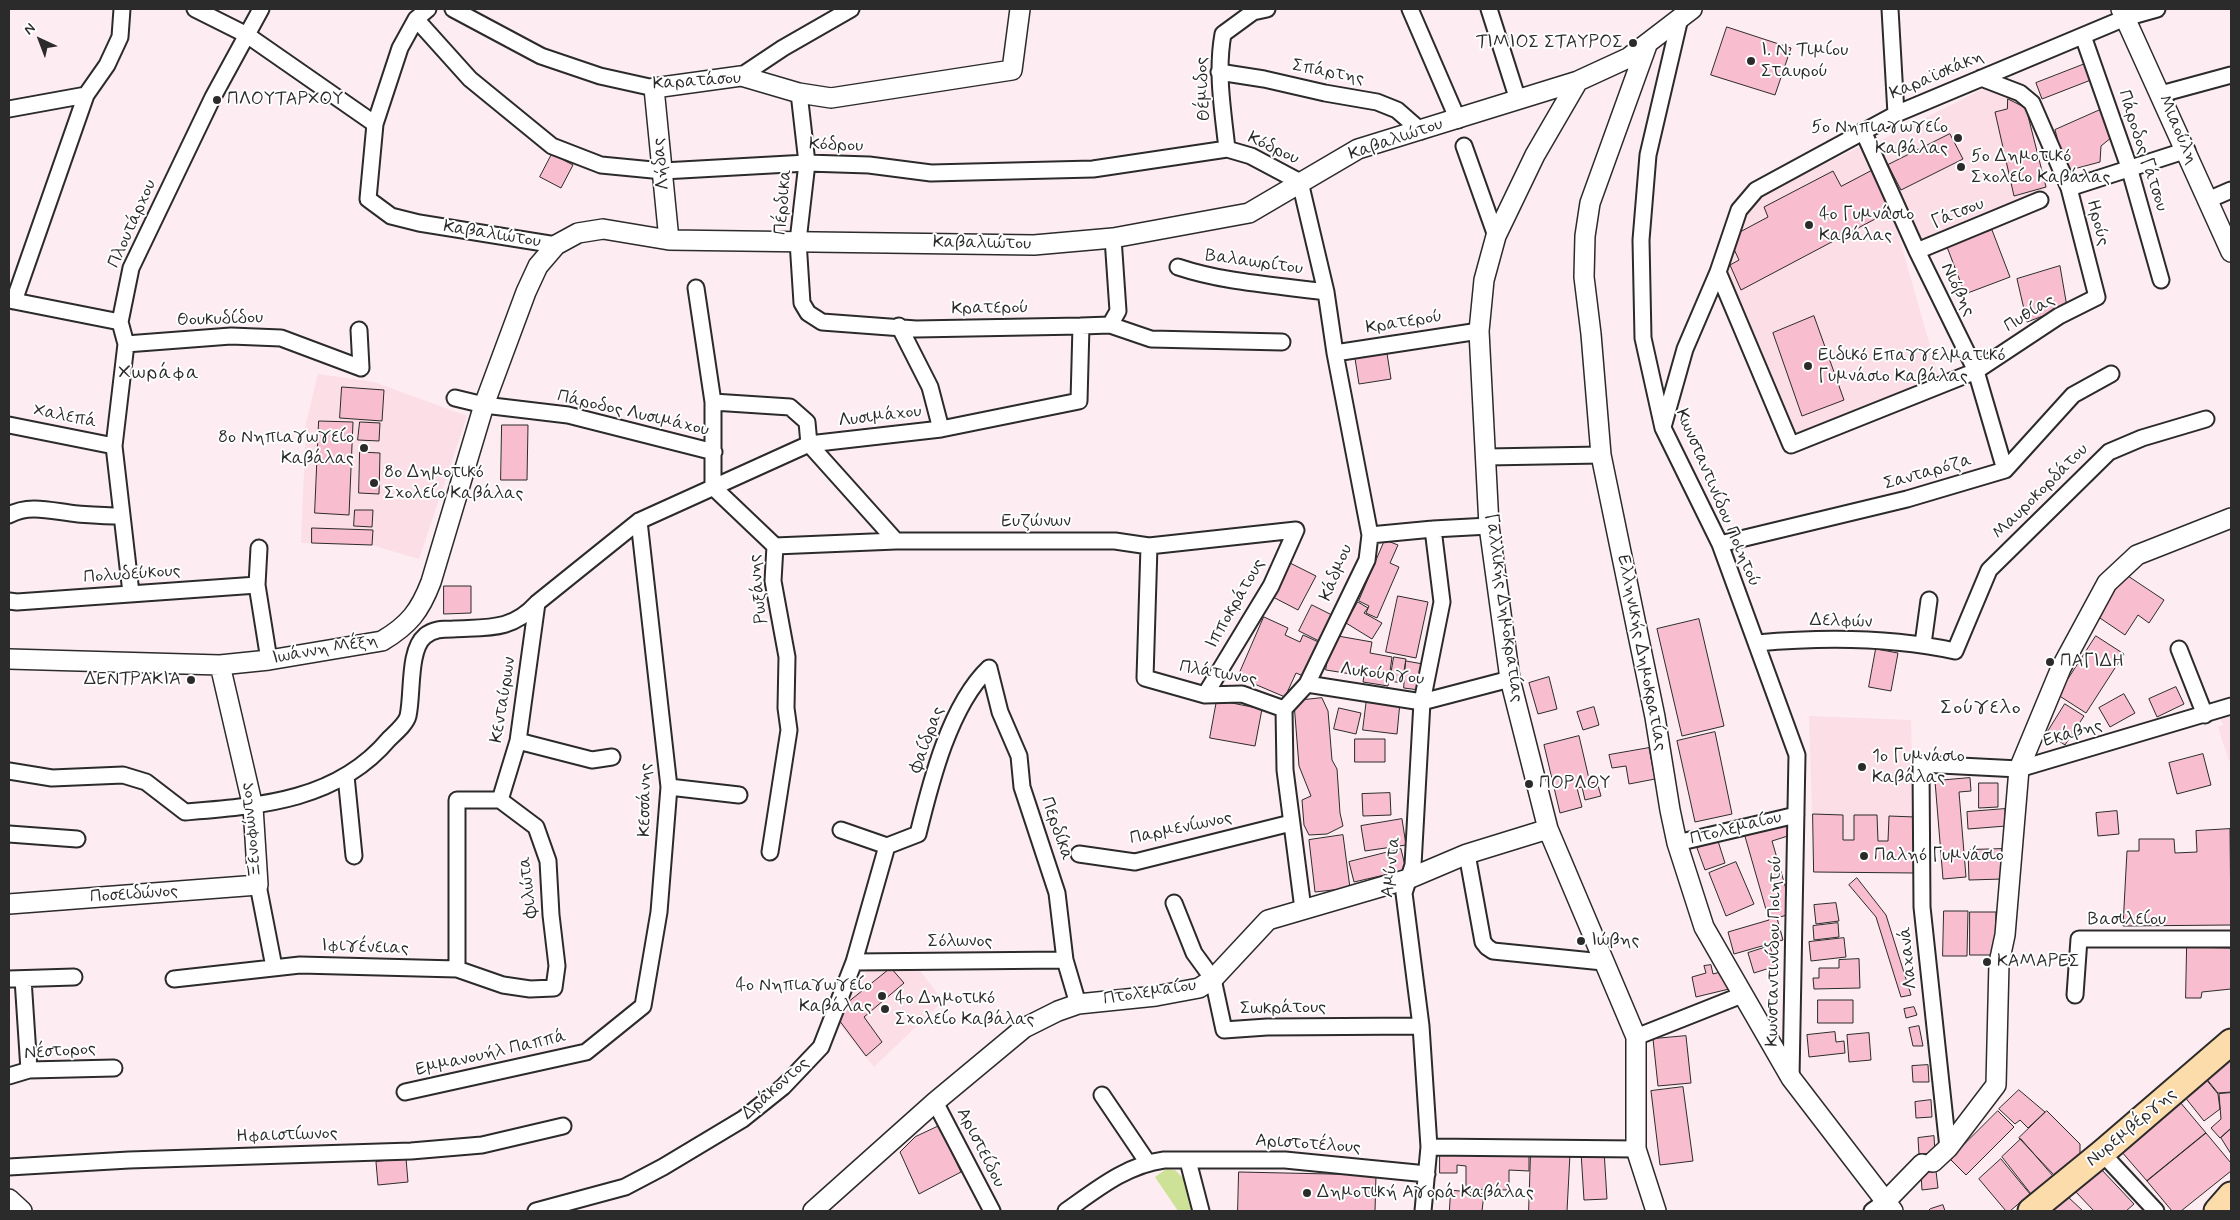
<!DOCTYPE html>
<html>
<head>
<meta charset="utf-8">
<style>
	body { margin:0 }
	#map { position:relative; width:2240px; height:1220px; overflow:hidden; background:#fdecf1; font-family:Mynerve,sans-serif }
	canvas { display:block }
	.frame { position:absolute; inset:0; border:10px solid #2b2b2b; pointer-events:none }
	.north { position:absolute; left:15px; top:15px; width:50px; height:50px; -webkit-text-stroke:4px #fff; paint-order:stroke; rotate:317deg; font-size:14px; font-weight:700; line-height:20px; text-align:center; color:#2b2b2b }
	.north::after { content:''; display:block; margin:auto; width:18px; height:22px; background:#2b2b2b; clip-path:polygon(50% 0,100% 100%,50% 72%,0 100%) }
</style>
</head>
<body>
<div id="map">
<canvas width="2240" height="1220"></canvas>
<div class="frame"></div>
<div class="north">N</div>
</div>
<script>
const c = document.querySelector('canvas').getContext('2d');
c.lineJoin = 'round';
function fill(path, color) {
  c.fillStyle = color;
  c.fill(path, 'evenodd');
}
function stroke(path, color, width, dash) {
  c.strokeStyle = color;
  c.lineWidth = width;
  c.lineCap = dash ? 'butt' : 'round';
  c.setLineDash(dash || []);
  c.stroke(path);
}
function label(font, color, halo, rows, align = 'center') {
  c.font = font + ' Mynerve,sans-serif';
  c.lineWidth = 4;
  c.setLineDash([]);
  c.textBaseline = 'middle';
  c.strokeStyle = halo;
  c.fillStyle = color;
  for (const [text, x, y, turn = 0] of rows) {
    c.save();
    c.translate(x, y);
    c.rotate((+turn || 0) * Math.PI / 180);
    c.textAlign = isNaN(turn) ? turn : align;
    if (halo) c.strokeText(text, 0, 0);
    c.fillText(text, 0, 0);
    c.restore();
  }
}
fill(new Path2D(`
	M1983 89 2025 103 2048 188 1918 246 1871 145Z
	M1864 145 1896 227 1941 384 1795 445 1722 274 1746 211 1768 191Z
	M318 374 374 382 467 416 419 559 375 546 301 543 306 423Z
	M2231 710V761H2229L2218 727 2223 725 2219 714Z
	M1809 716 1911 720 1915 873 1814 872Z
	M872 967 918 968 943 1001 874 1067 834 1018 840 994Z`), '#fcdee7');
fill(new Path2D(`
	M1166 1169 1175 1170 1183 1178 1191 1211H1178L1155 1177Z`), '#cee297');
const building = new Path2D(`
	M1727 27 1791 48 1775 95 1711 75Z
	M2090 62 2096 78 2042 99 2036 83Z
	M2008 99 2026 108 2046 187 2014 196 1995 112 2007 109Z
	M2100 110 2109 121 2112 137 2101 146 2100 162 2066 171 2055 130Z
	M1950 134 1963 159 1901 190 1888 165Z
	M552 154 573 165 561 188 540 177Z
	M1877 168 1894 209 1741 290 1730 265 1739 260 1733 247 1738 233 1768 217 1764 207 1833 171 1841 186Z
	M1992 230 2010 277 1965 294 1947 247Z
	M2060 266 2067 307 2027 322 2017 279Z
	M1814 316 1844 400 1802 416 1773 333Z
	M1386 347 1391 379 1359 384 1354 352Z
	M342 387 384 390 382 421 340 418Z
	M319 421 353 422 349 515 315 513Z
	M360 422 380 423 379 441 358 440Z
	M502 425H528L527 480H501Z
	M360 452 380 453 379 494 359 493Z
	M355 510H373L372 527 354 526Z
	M312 528 373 530 372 545 312 543Z
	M1385 540 1398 545 1390 563 1399 567 1377 618 1366 613 1369 606 1359 601Z
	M1288 562 1316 576 1298 610 1271 596Z
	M2125 574 2164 600 2149 623 2138 615 2125 635 2097 616Z
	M444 586H471V613L444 614Z
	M1398 596 1428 602 1416 658 1386 652Z
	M1358 602 1368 608 1364 613 1382 623 1372 639 1346 623Z
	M1312 605 1332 615 1319 641 1299 631Z
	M1264 617 1288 628 1285 635 1300 642 1303 635 1323 644 1308 678 1296 673 1285 697 1238 677Z
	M1699 619 1724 726 1682 736 1657 629Z
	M1332 635 1372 642 1370 653 1392 657 1388 686 1363 682 1364 676 1326 670Z
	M2096 636 2124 654 2086 713 2058 695Z
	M1876 649 1898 653 1891 691 1869 687Z
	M1394 657 1406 659 1402 683 1390 681Z
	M1406 661 1423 664 1419 690 1404 688Z
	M1549 677 1557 709 1538 714 1529 683Z
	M2176 687 2184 704 2157 717 2149 699Z
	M2124 694 2135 713 2110 727 2099 708Z
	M1322 698 1328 711 1332 760 1337 769 1340 813 1343 826 1327 834 1309 835 1304 825 1302 800 1311 796 1299 766 1294 703 1301 700Z
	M1367 698 1400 702 1397 734 1363 730Z
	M1217 700 1262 709 1255 746 1210 738Z
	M2065 704 2084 716 2065 745 2047 733Z
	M1594 707 1599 725 1583 730 1577 712Z
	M1339 708 1361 713 1356 734 1334 729Z
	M1715 732 1732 814 1695 822 1677 741Z
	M1579 736 1590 783 1597 782 1601 796 1585 800 1582 787 1577 788 1582 807 1560 813 1544 745Z
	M1355 739H1385V762H1355Z
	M1649 748 1655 779 1629 784 1626 766 1612 768 1609 755Z
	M2203 754 2211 785 2177 794 2169 763Z
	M1970 778 1971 791 1959 792 1966 877 1943 879 1935 781Z
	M1979 783H1998V807L1979 808Z
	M1390 793 1391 815 1363 816 1362 794Z
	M2005 809 2006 826 1968 829 1967 812Z
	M2117 811 2119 834 2098 836 2096 813Z
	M1813 814 1843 815V840H1854V815H1877L1878 841H1888L1889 816 1915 817V873L1814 872Z
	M1402 819 1406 845 1365 851 1361 826Z
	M1787 820 1791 835 1772 841 1793 913 1777 918 1783 940 1734 954 1728 932 1769 920 1744 833Z
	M2230 829 2231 925 2123 926 2127 851H2139V839H2174L2175 853 2197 852 2196 831Z
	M1343 835 1350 888 1315 892 1309 840Z
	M1718 841 1725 863 1705 870 1697 848Z
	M1401 849 1406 870 1354 882 1349 862Z
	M2002 849 2003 879 1969 880 1968 850Z
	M1736 862 1754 904 1726 916 1709 873Z
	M1857 878 1886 915 1911 995 1901 997 1876 917 1849 885Z
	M1836 903 1839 921 1816 924 1814 905Z
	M1944 911H1968L1967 956H1943Z
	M1970 912H1996L1995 955H1970Z
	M1838 923 1839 937 1814 940 1813 926Z
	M1844 938 1846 957 1811 961 1809 942Z
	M1770 946 1776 966 1754 973 1748 953Z
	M2187 947 2231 948V989L2202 992 2201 998H2186Z
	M1859 959 1860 988 1814 989 1813 978H1819V968H1839V960Z
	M1711 965 1713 974 1724 971 1729 989 1696 997 1692 977 1706 973 1704 966Z
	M891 968 904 983 864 1017 882 1042 866 1056 839 1020 846 1004Z
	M1818 1000H1853V1023H1818Z
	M1914 1007 1917 1015 1906 1018 1904 1009Z
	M1919 1026 1923 1046H1913L1909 1028Z
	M1835 1032 1836 1042 1844 1041 1845 1053 1809 1057 1807 1035Z
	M1869 1033 1871 1060 1849 1062 1847 1035Z
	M1686 1036 1691 1083 1658 1086 1653 1039Z
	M2231 1056V1092L2218 1093 2205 1077Z
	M1928 1065 1929 1082H1913L1912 1066Z
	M2205 1078 2218 1094 2220 1109 2204 1121 2184 1096Z
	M1683 1087 1693 1161 1660 1165 1651 1091Z
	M2019 1090 2045 1112 2028 1128 2020 1120 2015 1124 1999 1109Z
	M2231 1093V1128L2220 1138 2211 1128 2221 1119 2219 1094Z
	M1931 1100 1932 1117 1916 1118 1915 1102Z
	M2180 1102 2206 1133 2147 1181 2121 1151Z
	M1998 1111 2014 1127 1966 1175 1950 1159Z
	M2047 1111 2080 1144V1155L2054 1175 2019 1138Z
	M939 1126 961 1172 919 1194 900 1152 915 1137Z
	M2231 1129V1154L2221 1138Z
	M2206 1133 2231 1163V1171L2181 1211H2172L2147 1181Z
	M1934 1136 1935 1153 1919 1154 1918 1138Z
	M2021 1139 2053 1176 2031 1194 2002 1157Z
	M1440 1150 1529 1151V1171L1509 1170V1190L1466 1189V1166L1457 1165V1173H1440Z
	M1604 1150 1607 1199 1584 1200 1581 1152Z
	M1531 1152 1570 1154 1567 1211H1529Z
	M406 1158 408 1182 378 1185 376 1162Z
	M2001 1159 2030 1194 2010 1211H2006L1979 1179Z
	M2100 1168 2134 1204 2126 1211H2094L2075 1191Z
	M1936 1171 1938 1188 1922 1190 1921 1174Z
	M1239 1172 1376 1175 1375 1211H1238Z
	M1451 1190 1484 1194 1482 1211H1444H1449Z
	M2067 1196 2083 1211H2052Z
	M1943 1205 1945 1211H1928L1930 1209Z`);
fill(building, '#f8becf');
stroke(building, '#2b2b2b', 1);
const minor = new Path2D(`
	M195 9 247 35 375 124
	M428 9 416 19 400 48 375 124 368 199 391 216 419 223 556 245
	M453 9 541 56 600 76 654 88
	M1410 9 1458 120
	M1489 9 1518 100
	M1890 9 1896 114
	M1680 18 1648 155 1641 240 1643 338 1663 428 1720 544 1797 755 1791 1078
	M416 19 470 79 552 146 601 165 663 171 807 163 869 165 931 173 1093 169 1227 149 1251 156 1300 182 1326 292 1335 353 1370 535 1367 560 1307 684 1284 709 1285 770 1303 909
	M2083 36 2129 167 2161 280
	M1219 72 1264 79 1325 93 1377 102 1397 110 1421 131
	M741 76 783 48 851 9
	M799 93 807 163 798 241 802 303 808 313 822 322 916 329 1081 326
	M2161 94 2231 75
	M9 109 86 95 107 65 120 37 122 9
	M1863 131 1917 251 1976 371 2005 470
	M1464 146 1496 236
	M1227 149C1223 111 1216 73 1223 34L1253 12 1267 9
	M2069 188 2187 150
	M2208 200 2231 190
	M1917 251 2040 200
	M1178 267C1226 283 1276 285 1326 292
	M1718 272 1791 445 1976 371 2059 316 2097 297 2069 188 2032 103 2020 93 1981 78
	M696 288 713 402V487L775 546 773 581 787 657 786 708 789 730 770 852
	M9 300 120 322
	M14 301 86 95
	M1110 325 1151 339 1282 342
	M899 326 930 387 941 429
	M126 344 231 336 281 338 361 368 359 330
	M1335 353 1479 331
	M455 398 484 405 568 415 714 452
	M713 402 790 407 807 422 809 444 896 541
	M9 425 114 446
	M1663 427 1685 349 1718 272 1739 210 1756 190 1896 114 2125 18 2157 9
	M1486 457 1601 455
	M9 515C30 503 55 512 78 514 93 515 107 516 122 516
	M1370 535 1433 529 1489 526
	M1720 544 1907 499 2005 470 2073 395 2111 374
	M775 546 896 541H1115L1149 546 1296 530 1271 586 1205 695
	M1149 546 1145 678 1205 695 1242 694 1284 709
	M259 548 257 585 269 660
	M131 593 114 446 126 344 120 322 131 268 213 97 261 9
	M9 601 17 602 257 585
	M1757 643C1823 637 1891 637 1955 651L1989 570 2109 452 2142 438 2206 419
	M1923 644 1929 600
	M2179 649 2205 715
	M989 668 1000 712 1019 756 1022 787 1057 893 1065 960 1078 1004
	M1307 684 1422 702 1510 679
	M518 741 592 760 612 757
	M9 771 52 778 123 775 146 782 185 812C260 806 337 801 389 739 395 733 406 724 408 716 413 694 408 650 425 636 433 629 443 629 453 629 488 627 512 631 537 603L639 521 809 444 941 429 1079 401 1081 326 1110 325 1118 311 1113 238
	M346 776 354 856
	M669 787 739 795
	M500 800 518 741 537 603
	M841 830 887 846
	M9 834 77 839
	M1677 843 1796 815
	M1079 854 1135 862 1291 823
	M1467 854 1483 942 1487 947 1493 951 1603 962
	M258 885 274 967
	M1174 903 1194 953 1213 979 1224 1030 1267 1027 1421 1026
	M854 962 1065 960
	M457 969V800H500
	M9 979 74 977
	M23 979 29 1070
	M174 979 300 965 457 969 503 985 530 989 554 988 557 966 551 915 548 861 536 827 500 800
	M2075 995 2079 939H2231
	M1636 1037 1742 995
	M9 1076 29 1070 114 1068
	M405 1092 586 1052 643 1006 659 912 669 787 639 521
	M1102 1095 1148 1163
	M935 1102 992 1211
	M1429 1147 1636 1149
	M1948 1148 1922 907 1921 764 2019 769 2231 706
	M2102 1153 2156 1211
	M1188 1161 1201 1211
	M9 1167 129 1160 411 1151 482 1145 563 1126
	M536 1211 625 1187 663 1167 743 1119 783 1087 821 1047 854 962 887 846 918 834C931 781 950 705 989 668
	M1066 1211C1096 1190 1126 1165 1164 1160H1285L1427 1174
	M1423 1211 1429 1147 1421 1026 1404 893 1413 865 1422 702 1442 602 1433 529
	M1872 1211 1886 1201`);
const tertiary = new Path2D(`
	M2121 9 2231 252
	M1647 45 1590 203 1585 236 1584 277 1591 334 1601 455 1655 717 1670 810 1677 843 1704 927 1791 1078 1893 1211
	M669 240 654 88 741 76 799 93 831 98 1012 70 1020 9
	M9 659 220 665 269 660 382 641C409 625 420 611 431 582L484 405 526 292 538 266 556 245 578 233 603 229 669 240 1034 245 1113 238 1249 213 1358 149 1578 81
	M9 904 258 885 253 807 220 665
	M1933 1162 1948 1148 1996 1085 1999 963 2005 935 2019 769 2061 668 2107 583 2137 555 2231 518
	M9 1199 22 1211
	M1886 1201 1922 1164
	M813 1211 935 1102 1024 1028 1058 1011 1078 1004 1156 996 1199 988 1213 979 1268 920 1408 879 1467 854 1548 829
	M1656 1211 1636 1149V1037L1548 829 1510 679 1489 526 1479 331 1484 280 1496 236 1535 155 1578 81 1628 58 1692 9`);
const primary = new Path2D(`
	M2031 1211 2102 1153 2231 1042
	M2217 1211 2231 1195`);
stroke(minor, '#2b2b2b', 19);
stroke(tertiary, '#2b2b2b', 22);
stroke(primary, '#2b2b2b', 29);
stroke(minor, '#fff', 15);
stroke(tertiary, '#fff', 19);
stroke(primary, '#fddcac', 25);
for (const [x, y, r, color] of [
	[1633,43,5,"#2b2b2b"],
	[1751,61,5,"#2b2b2b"],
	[217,100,5,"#2b2b2b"],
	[1958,138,5,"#2b2b2b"],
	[1961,167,5,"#2b2b2b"],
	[1809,225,5,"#2b2b2b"],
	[1808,366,5,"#2b2b2b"],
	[364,448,5,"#2b2b2b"],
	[374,483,5,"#2b2b2b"],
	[2050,662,5,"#2b2b2b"],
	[191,680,5,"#2b2b2b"],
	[1862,767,5,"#2b2b2b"],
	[1529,784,5,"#2b2b2b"],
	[1864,856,5,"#2b2b2b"],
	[1581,941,5,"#2b2b2b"],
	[1987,962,5,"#2b2b2b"],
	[882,996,5,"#2b2b2b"],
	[885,1009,5,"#2b2b2b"],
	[1307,1193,5,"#2b2b2b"]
]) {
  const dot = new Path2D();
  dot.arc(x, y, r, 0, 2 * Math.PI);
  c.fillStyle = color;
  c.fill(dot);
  stroke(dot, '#fff', 2);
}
label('18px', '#2b2b2b', '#fff', [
	["ΤΙΜΙΟΣ ΣΤΑΥΡΟΣ",1623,43,"right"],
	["Ι. Ν. Τιμίου",1761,51],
	["Σταυρού",1761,72],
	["ΠΛΟΥΤΑΡΧΟΥ",227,100],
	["5ο Νηπιαγωγείο",1948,128,"right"],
	["Καβάλας",1948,149,"right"],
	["5ο Δημοτικό",1971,157],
	["Σχολείο Καβάλας",1971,178],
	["4ο Γυμνάσιο",1819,215],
	["Καβάλας",1819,236],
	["Ειδικό Επαγγελματικό",1818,356],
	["Γυμνάσιο Καβάλας",1818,377],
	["8ο Νηπιαγωγείο",354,438,"right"],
	["Καβάλας",354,459,"right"],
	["8ο Δημοτικό",384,473],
	["Σχολείο Καβάλας",384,494],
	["ΠΑΓΙΔΗ",2060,662],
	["ΔΕΝΤΡΑΚΙΑ",181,680,"right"],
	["1ο Γυμνάσιο",1872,757],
	["Καβάλας",1872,778],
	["ΠΟΡΛΟΥ",1539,784],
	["Παληό Γυμνάσιο",1874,856],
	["Ιώβης",1591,941],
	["ΚΑΜΑΡΕΣ",1997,962],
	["4ο Νηπιαγωγείο",872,986,"right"],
	["Καβάλας",872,1007,"right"],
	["4ο Δημοτικό",895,999],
	["Σχολείο Καβάλας",895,1020],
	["Δημοτική Αγορά Καβάλας",1317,1193]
], 'left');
label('18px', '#2b2b2b', '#fff', [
	["Σπάρτης",1328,73,11],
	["Καραϊσκάκη",1937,76,-23],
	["Καρατάσου",697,82,-4],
	["Θέμιδος",1204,89,-93],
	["Μιαούλη",2177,130,66],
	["Καβαλιώτου",1396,140,-19],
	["Κόδρου",836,146,2],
	["Κόδρου",1273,149,25],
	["Πάροδος Γάτσου",2142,151,72],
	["Λήδας",662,164,-96],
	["Πέρδικα",784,202,-85],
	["Γάτσου",1958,214,-22],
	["Ηρούς",2097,223,75],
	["Πλουτάρχου",133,224,-66],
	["Καβαλιώτου",492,235,9],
	["Καβαλιώτου",982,244,1],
	["Βαλαωρίτου",1254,263,8],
	["Νιόβης",1957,290,64],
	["Κρατερού",990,309,-1],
	["Πυθίας",2030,314,-32],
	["Θουκυδίδου",220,320,-2],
	["Κρατερού",1404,323,-9],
	["Πάροδος Λυσιμάχου",633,414,13],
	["Χαλεπά",65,417,11],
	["Λυσιμάχου",880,417,-7],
	["Σανταρόζα",1928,473,-16],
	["Μαυροκορδάτου",2041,492,-45],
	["Κωνσταντινίδου Ποιητού",1717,498,67],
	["Ευζώνων",1036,522],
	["Κάδμου",1337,573,-68],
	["Πολυδεύκους",132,575,-4],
	["Ρωξάνης",759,589,-96],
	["Ιπποκράτους",1236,604,-60],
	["Γαλλικής Δημοκρατίας",1503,608,82],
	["Δελφών",1841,622,2],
	["Ιωάννη Μέξη",325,650,-10],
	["Ελληνικής Δημοκρατίας",1641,653,79],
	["Πλάτωνος",1218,674,10],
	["Λυκούργου",1382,675,7],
	["Κενταύρων",504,700,-81],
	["Εκάβης",2073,734,-16],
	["Φαίδρας",928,740,-70],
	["Κεσσάνης",646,800,-89],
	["Περδίκα",1056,829,71],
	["Παρμενίωνος",1181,829,-12],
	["Πτολεμαίου",1736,829,-14],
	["Ξενοφώντος",252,830,-96],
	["Αμύντα",1392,867,-83],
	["Φιλώτα",529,887,-97],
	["Ποσειδώνος",134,895,-4],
	["Βασιλείου",2127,920],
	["Σόλωνος",960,942],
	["Ιφιγένειας",365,948,2],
	["Κωνσταντινίδου Ποιητού",1775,951,-89],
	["Λαχανά",1909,958,-96],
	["Πτολεμαίου",1150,993,-9],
	["Σωκράτους",1283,1009,-1],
	["Νέστορος",60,1052,-4],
	["Εμμανουήλ Παππά",491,1054,-13],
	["Δράκοντος",776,1089,-42],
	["Νυρεμβέργης",2132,1128,-40],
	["Ηφαιστίωνος",287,1136,-2],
	["Αριστοτέλους",1308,1145,4],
	["Αριστείδου",980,1148,63]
]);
c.letterSpacing = '1px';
label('20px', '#2b2b2b', '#fff', [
	["Χωράφα",159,374],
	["Σούγελο",1981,709]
]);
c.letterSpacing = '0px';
</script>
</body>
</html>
